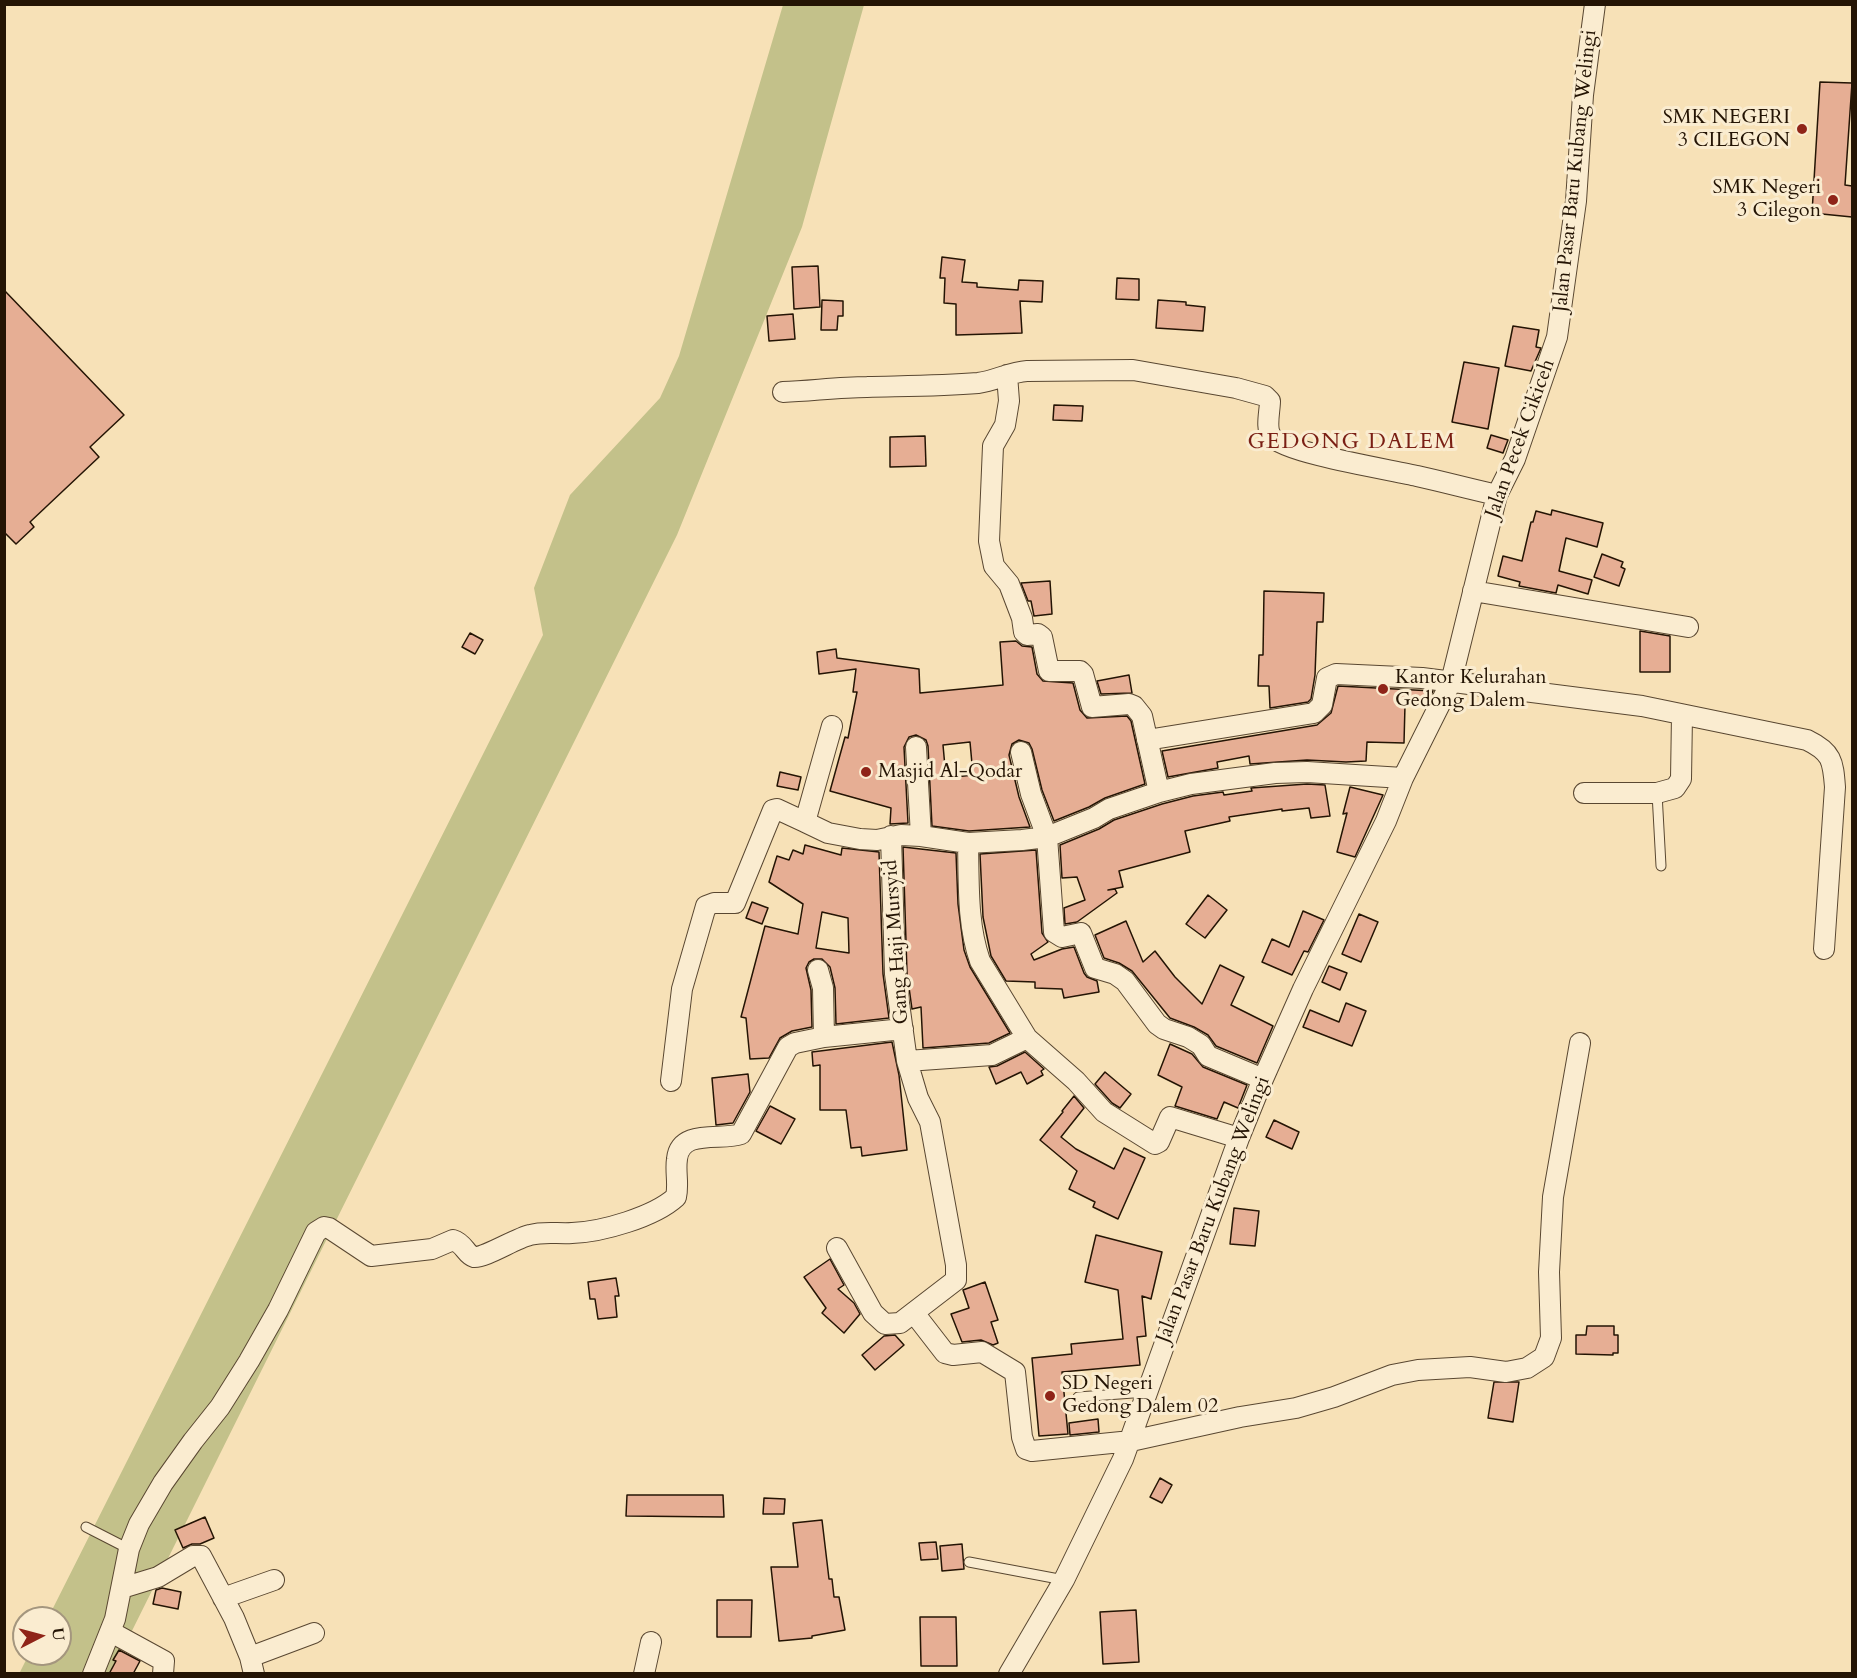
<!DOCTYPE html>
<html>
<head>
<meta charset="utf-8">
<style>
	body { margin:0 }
	#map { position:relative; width:1857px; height:1678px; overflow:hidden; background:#f7e1b7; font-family:Cardo,serif }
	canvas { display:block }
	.frame { position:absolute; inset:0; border:6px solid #241404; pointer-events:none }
	.north { position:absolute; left:12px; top:1606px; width:60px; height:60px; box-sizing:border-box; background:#faecd0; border:2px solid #a4967e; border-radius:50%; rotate:84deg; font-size:16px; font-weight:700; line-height:24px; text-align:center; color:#241404 }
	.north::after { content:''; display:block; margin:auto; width:21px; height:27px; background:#8f2418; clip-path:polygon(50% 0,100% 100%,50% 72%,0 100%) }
</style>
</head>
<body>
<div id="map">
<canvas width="1857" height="1678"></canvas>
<div class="frame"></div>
<div class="north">U</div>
</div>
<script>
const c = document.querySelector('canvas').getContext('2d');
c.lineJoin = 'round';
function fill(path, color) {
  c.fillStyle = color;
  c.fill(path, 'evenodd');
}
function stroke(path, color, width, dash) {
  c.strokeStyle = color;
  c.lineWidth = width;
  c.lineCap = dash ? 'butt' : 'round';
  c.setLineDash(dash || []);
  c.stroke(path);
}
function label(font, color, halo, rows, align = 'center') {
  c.font = font + ' Cardo,serif';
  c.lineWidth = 6;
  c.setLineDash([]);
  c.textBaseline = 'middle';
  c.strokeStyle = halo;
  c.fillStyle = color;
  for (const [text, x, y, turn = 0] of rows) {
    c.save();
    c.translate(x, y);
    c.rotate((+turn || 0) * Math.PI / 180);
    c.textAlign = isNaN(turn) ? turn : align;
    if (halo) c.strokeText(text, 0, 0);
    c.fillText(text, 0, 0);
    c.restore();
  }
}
fill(new Path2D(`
	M783 5H864L802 227 677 535 111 1673 19 1674 29 1654H60V1618H48L543 635 534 588 570 495 660 398 679 356Z`), '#c3c18a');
const building = new Path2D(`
	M1820 82 1852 83 1845 185 1852 186V217L1812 213Z
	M942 257 965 260 962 282 977 283V287L1018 290 1019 280 1043 281 1042 302 1020 301 1022 333 956 335V304L944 303 945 278H940Z
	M818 266 820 307 794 309 792 267Z
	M1117 278 1139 279V300L1116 299Z
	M4 290 124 415 90 447 99 457 30 522 34 527 16 544 4 532Z
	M822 300 843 301V316H838L837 330H821Z
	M1158 300 1186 302V305L1205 307 1203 331 1156 328Z
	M793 314 795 339 769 341 767 316Z
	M1513 326 1539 330 1536 347 1541 348 1531 371 1505 366Z
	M1464 362 1499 368 1488 429 1452 422Z
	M1054 405 1083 406 1082 421 1053 420Z
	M1491 435 1508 440 1503 453 1487 448Z
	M925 436 926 466 890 467V437Z
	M1552 510 1603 523 1597 547 1566 538 1559 571 1592 580 1588 594 1558 585 1556 593 1519 586 1520 582 1498 576 1503 556 1522 561 1531 522H1533L1536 511 1551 515Z
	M1602 554 1623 562 1621 567 1625 569 1619 586 1594 577Z
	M1050 581 1052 614 1034 616 1031 601H1028L1021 583Z
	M1264 591 1324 593 1323 622H1317L1315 675 1311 699 1308 702 1270 708 1269 686H1258L1259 655H1263Z
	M1640 631 1670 636V672H1640Z
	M470 633 483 640 475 654 462 647Z
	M1016 641 1022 646 1032 647 1037 674 1043 681 1073 683 1080 710 1087 718 1127 716 1131 721 1145 784 1105 798 1089 807 1054 821 1042 790 1032 749 1029 743 1019 740 1012 744 1009 755 1019 797 1030 827 969 831 932 826 928 746 926 740 916 735 909 737 904 747 908 823 890 824 891 808 830 791 845 737 848 738 857 692H853L856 669 819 674 817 652 836 649 837 658 919 669 920 693 1003 685 1000 642ZM970 742 973 775 946 778 943 745Z
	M1129 675 1132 693 1101 694 1097 681Z
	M1338 686 1433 691 1426 705H1405L1404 743 1367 742 1366 761 1346 762 1307 760 1250 764 1249 756 1217 762 1218 768 1168 777 1162 751 1317 725 1331 713Z
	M780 772 801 777 798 790 777 786Z
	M1307 784 1325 785 1330 816 1311 818 1309 808 1282 811V809L1229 817 1230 821 1185 831 1190 852 1119 871 1123 887 1108 890 1115 889 1117 893 1077 922 1065 924 1064 908 1085 900 1077 877 1062 878 1060 845 1099 829 1114 820 1162 804 1193 796 1223 792 1224 795 1252 791 1251 788Z
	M1350 787 1383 795 1355 857 1337 852 1347 813 1343 814Z
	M805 845 841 855 842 848 879 852 883 974 889 1018 836 1024 835 988 830 967 822 959H814L809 962 806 968 811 990 812 1027 792 1031 780 1038 769 1058 750 1059 746 1018 741 1017 765 926 798 934 803 904 769 882 777 856 789 860 793 850 803 854ZM822 912 848 918 849 953 816 948Z
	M903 847 956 853 958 904 964 950 970 967 1010 1033 989 1043 923 1048 921 1007 912 1009 907 973Z
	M1036 850 1042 933 1048 942 1031 954 1034 960 1062 949 1074 947 1084 973 1087 977 1097 981 1099 992 1064 998 1062 989 1035 988V982L1006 981 991 956 983 917 980 854Z
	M1208 895 1227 910 1205 938 1186 924Z
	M752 902 768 908 762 924 746 918Z
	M1303 911 1324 920 1308 952 1304 951 1292 975 1262 962 1272 939 1289 947Z
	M1359 914 1378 922 1361 962 1342 954Z
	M1126 921 1143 962 1155 951 1175 977 1202 1004 1220 965 1244 977 1231 1005 1273 1026 1257 1063 1216 1046 1208 1035 1194 1027 1170 1018 1132 971 1119 963 1104 958 1095 935Z
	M1329 966 1347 973 1340 990 1322 982Z
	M1346 1003 1366 1011 1352 1046 1303 1027 1310 1010 1339 1022Z
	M892 1042 899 1075 907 1150 862 1156 861 1147 851 1148 846 1110H820V1065L813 1066 812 1052Z
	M1170 1044 1192 1054 1203 1067 1247 1085 1238 1108 1224 1102 1217 1119 1175 1106 1182 1087 1158 1075Z
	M1025 1052 1044 1069 1041 1071 1043 1075 1027 1084 1021 1072 996 1084 989 1067 997 1066Z
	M1105 1072 1131 1094 1120 1108 1112 1103 1095 1084Z
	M748 1074 750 1092 733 1123 716 1125 712 1078Z
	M1074 1096 1084 1108 1061 1137 1076 1149 1114 1169 1124 1148 1145 1158 1118 1219 1093 1207 1095 1202 1069 1189 1077 1171 1040 1140 1063 1112 1062 1111Z
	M770 1106 795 1119 781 1144 756 1131Z
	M1274 1120 1299 1132 1292 1149 1266 1137Z
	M1234 1208 1259 1211 1255 1246 1230 1244Z
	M1096 1235 1162 1252 1151 1299 1142 1296 1146 1336 1137 1337 1140 1365 1062 1372 1068 1434 1039 1436 1032 1358 1072 1354 1071 1344 1123 1339 1118 1290 1085 1282Z
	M830 1259 844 1285 838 1289 854 1303 860 1314 844 1333 822 1313 826 1308 804 1277Z
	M616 1278 619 1296H615L617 1317 598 1319 595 1299H590L588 1282Z
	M985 1282 998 1320 991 1322 998 1343 993 1345 981 1340 962 1342 951 1314 969 1308 963 1290Z
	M1587 1326H1614V1335H1618V1353H1613V1355L1576 1354V1335H1586Z
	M895 1335 904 1345 875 1370 862 1355 884 1336Z
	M1494 1382H1519L1513 1422 1488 1418Z
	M1098 1419 1099 1432 1070 1435 1069 1423Z
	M1160 1478 1172 1485 1162 1503 1150 1497Z
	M627 1495H723L724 1517 626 1516Z
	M764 1498 785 1499 784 1514H763Z
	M205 1517 214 1538 200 1544H192L183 1548 175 1530Z
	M822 1520 829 1579H832L834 1597H839L845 1630 812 1636V1638L779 1641 771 1567H798L793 1523Z
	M936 1542 938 1559 921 1560 919 1543Z
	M962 1544 964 1569 942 1571 940 1546Z
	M162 1588 181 1592 178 1609 153 1604 156 1590Z
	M717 1600H752L751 1637H717Z
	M1136 1610 1139 1662 1103 1664 1100 1612Z
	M920 1617H956L957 1666H921Z
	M119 1650 140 1661 133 1674H109L116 1661 113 1660Z`);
fill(building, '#e6ae94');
stroke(building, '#241404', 1.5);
const lane = new Path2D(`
	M1657 793 1661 866
	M1078 1397 1147 1392
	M86 1527 129 1549
	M969 1562 1064 1580`);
const street = new Path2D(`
	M1007 375 1009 401 1005 425 993 446 989 541 994 566 1009 584 1022 618 1024 632 1027 635 1038 634 1042 637 1049 671H1080L1083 674 1092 707 1129 704 1134 706 1142 716 1159 792
	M783 392C811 391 839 387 867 387 904 386 941 386 978 383 995 381 1010 372 1027 371L1133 370 1236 388 1265 396 1270 401C1270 411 1265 429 1272 437 1285 453 1392 470 1417 476 1444 482 1470 489 1497 495
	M1473 591 1688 627
	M832 726 805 822 828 833 860 839 877 840 901 835 921 836 968 843 1022 840 1047 837 1094 818 1109 809 1159 792 1191 784 1275 773 1307 772 1403 778
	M1147 740 1314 713 1322 705 1327 678 1336 674 1422 678 1642 706 1807 740C1832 752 1833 761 1835 787L1824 949
	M916 747 921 836
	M1021 752 1031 794 1047 837 1054 932 1062 937 1081 933 1095 968 1115 974 1125 981 1157 1024 1164 1029 1188 1037 1201 1045 1208 1056 1263 1079
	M1584 793H1657L1675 788 1681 779 1682 715
	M968 843C969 883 967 924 980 961L1027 1038 1076 1081 1104 1112 1155 1144 1159 1142 1170 1117 1239 1138
	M824 1037 903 1029
	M907 1061 992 1055 1027 1038
	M671 1081 682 989 706 906 714 903H735L773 810 777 809 805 822
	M837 1248 873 1313 885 1324 900 1323 956 1280V1265L930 1122 918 1098 907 1061 895 974 891 836
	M914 1313 945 1353 953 1355 982 1352 1015 1372 1022 1437 1026 1449 1032 1451 1131 1441 1240 1417 1296 1408 1334 1397 1392 1375 1418 1370 1470 1367 1506 1372 1527 1368 1544 1357 1551 1338 1549 1272 1553 1197 1580 1043
	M122 1588 158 1577 193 1556H201L234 1618 250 1657 254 1674
	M223 1598 274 1580
	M111 1632 164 1661 163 1674
	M250 1657 314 1633
	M93 1674 115 1619 129 1549 139 1524 163 1483 193 1441 220 1407 249 1361 278 1310 316 1232 324 1227 329 1228 371 1256 432 1249 453 1240C464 1243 466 1255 474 1257 485 1258 516 1238 530 1235 544 1231 558 1234 572 1233 602 1232 654 1217 676 1197 679 1184 675 1172 677 1159 680 1128 722 1141 741 1134L788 1047 795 1043 824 1037 823 988 818 970
	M644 1674 651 1642
	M1009 1674 1064 1580 1123 1459 1239 1138 1263 1079 1303 989 1386 821 1403 778 1451 682 1497 495 1515 459 1557 337 1576 201 1583 95 1595 4`);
stroke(lane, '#594731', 11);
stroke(street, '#594731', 22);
stroke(lane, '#faecd0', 9);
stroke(street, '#faecd0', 20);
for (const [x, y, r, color] of [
	[1802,129,6,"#8f2418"],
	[1833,200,6,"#8f2418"],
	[1383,689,6,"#8f2418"],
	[866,772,6,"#8f2418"],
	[1050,1396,6,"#8f2418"]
]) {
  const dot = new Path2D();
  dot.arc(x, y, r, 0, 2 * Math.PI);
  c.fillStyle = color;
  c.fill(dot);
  stroke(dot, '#faecd0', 2);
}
label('20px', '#241404', '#faecd0', [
	["SMK NEGERI",1790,118,"right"],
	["3 CILEGON",1790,141,"right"],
	["SMK Negeri",1821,188,"right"],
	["3 Cilegon",1821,211,"right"],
	["Kantor Kelurahan",1395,678],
	["Gedong Dalem",1395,701],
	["Masjid Al-Qodar",878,772],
	["SD Negeri",1062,1384],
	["Gedong Dalem 02",1062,1407]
], 'left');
label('20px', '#241404', '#faecd0', [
	["Jalan Pasar Baru Kubang Welingi",1576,171,-84],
	["Jalan Pecek Cikiceh",1521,439,-70],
	["Gang Haji Mursyid",897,942,-94],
	["Jalan Pasar Baru Kubang Welingi",1214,1210,-69]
]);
c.letterSpacing = '1.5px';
label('22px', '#7a1f14', '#faecd0', [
	["GEDONG DALEM",1352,443]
]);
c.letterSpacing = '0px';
</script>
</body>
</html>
